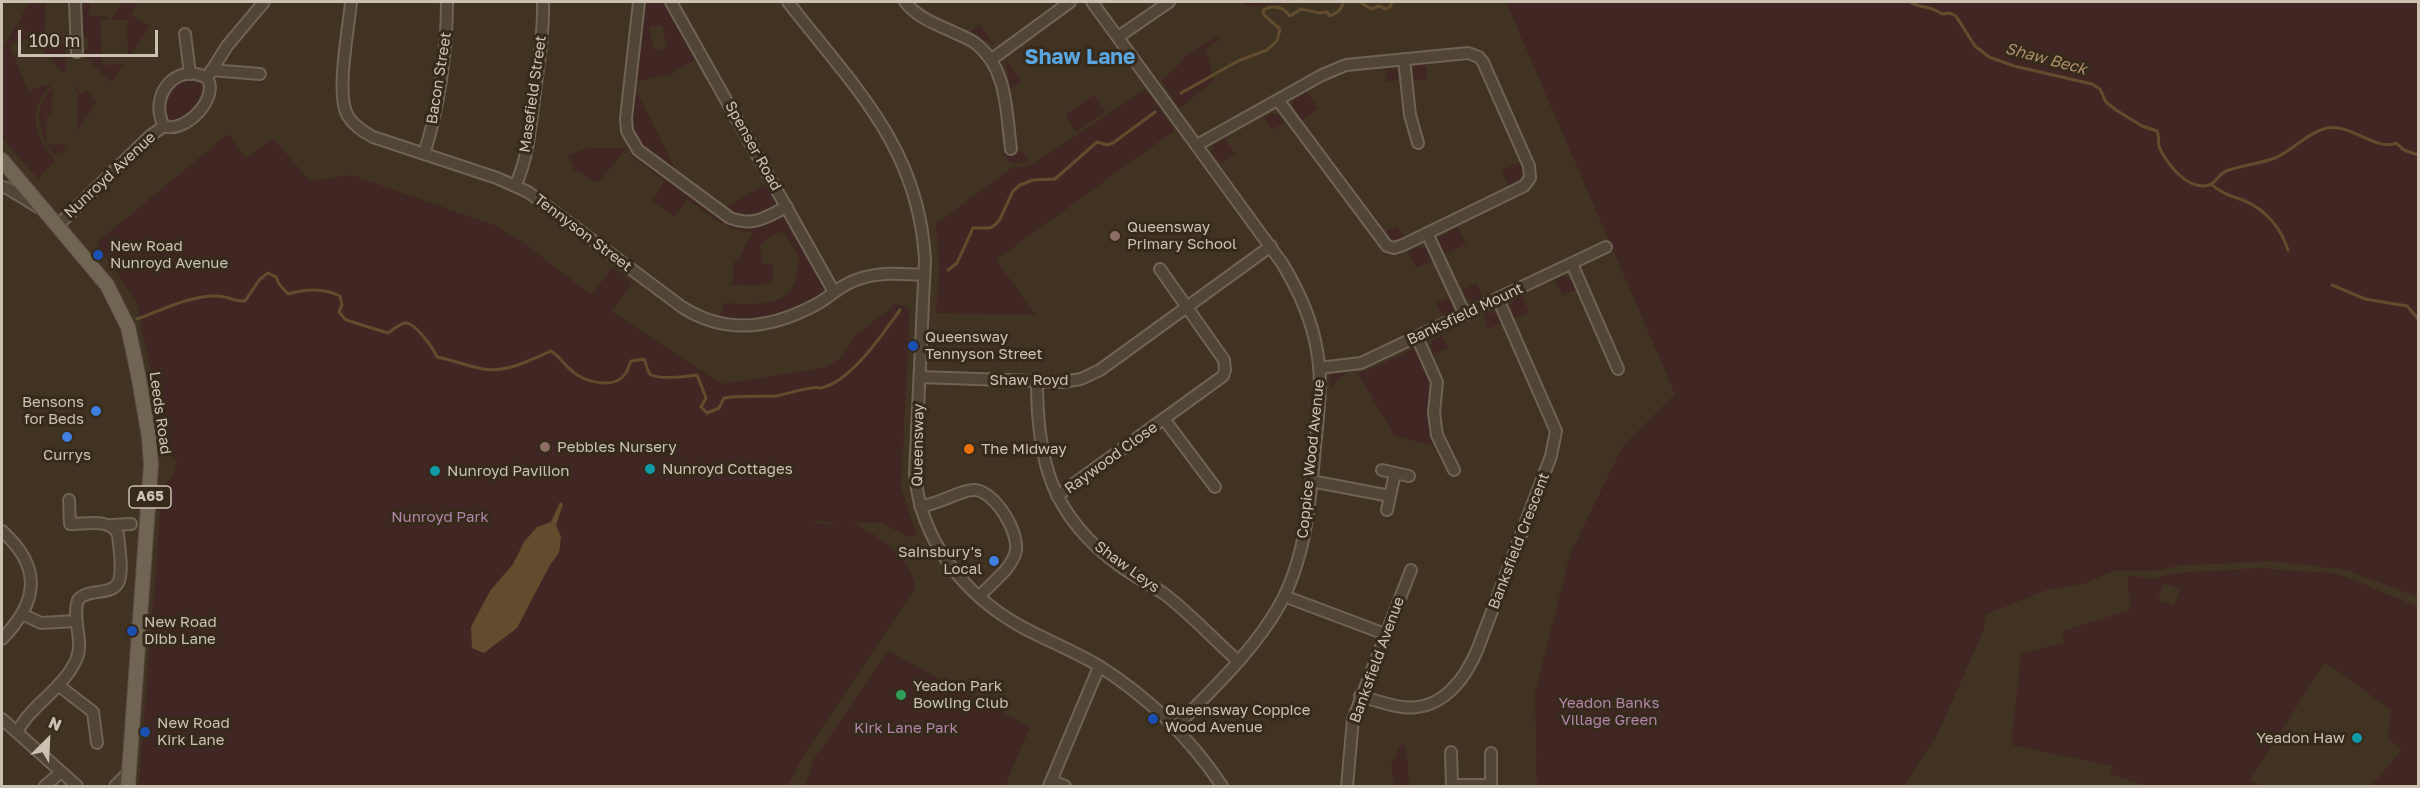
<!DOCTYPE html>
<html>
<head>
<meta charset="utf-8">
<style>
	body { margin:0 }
	#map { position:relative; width:2420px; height:788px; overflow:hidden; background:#403321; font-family:"Golos Text",sans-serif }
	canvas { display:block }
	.frame { position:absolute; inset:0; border:3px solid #cbc1b2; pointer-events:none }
	.north { position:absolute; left:18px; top:710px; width:60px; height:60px; -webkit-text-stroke:4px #352a1b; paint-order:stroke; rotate:24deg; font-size:16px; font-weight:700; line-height:24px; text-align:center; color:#cbc1b2 }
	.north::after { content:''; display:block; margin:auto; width:21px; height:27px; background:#cbc1b2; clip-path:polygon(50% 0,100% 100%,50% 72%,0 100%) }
	.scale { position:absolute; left:18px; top:30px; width:140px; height:27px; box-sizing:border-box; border:3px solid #cbc1b2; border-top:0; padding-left:8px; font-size:18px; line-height:21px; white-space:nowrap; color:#cbc1b2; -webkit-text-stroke:4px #352a1b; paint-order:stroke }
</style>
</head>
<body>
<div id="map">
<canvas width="2420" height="788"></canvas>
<div class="frame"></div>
<div class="north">N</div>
<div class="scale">100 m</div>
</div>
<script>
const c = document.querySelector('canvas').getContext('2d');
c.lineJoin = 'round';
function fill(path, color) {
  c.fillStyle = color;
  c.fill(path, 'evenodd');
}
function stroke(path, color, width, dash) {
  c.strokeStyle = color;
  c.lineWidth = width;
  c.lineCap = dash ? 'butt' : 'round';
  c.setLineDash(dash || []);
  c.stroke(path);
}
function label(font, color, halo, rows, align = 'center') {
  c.font = font + ' "Golos Text",sans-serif';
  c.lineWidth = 6;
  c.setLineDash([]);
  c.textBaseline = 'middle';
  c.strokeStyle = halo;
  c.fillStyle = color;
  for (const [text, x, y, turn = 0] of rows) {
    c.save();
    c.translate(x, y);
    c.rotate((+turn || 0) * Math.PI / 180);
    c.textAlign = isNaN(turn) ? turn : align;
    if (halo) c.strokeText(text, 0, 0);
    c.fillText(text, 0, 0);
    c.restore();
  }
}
fill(new Path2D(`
	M29 2H46L45 38 70 37 68 39 36 43 18 23Z
	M82 2H90L89 15 110 17 107 20H101L102 65 124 64 111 82 81 53 82 49H88V39L83 36Z
	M119 2H138L131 16 142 21 141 23 151 25 128 59 127 20H111L121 6Z
	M646 2H667L688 40 687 47 699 58 676 70 673 74 637 81ZM662 25 667 48 654 50 649 27Z
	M1241 2H1301L1249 7Z
	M1506 2H2418V597L2346 570 2272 561 2176 566 2156 571H2114L2083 584 2047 590 1985 615 1984 630 1938 733 1904 786H1537L1535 693 1570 554 1623 446 1675 394Z
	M979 24 995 45 969 33Z
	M16 25 28 38 10 45 28 91 53 83C26 108 33 135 55 160L38 179 2 138V49Z
	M1216 36 1219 40 1206 49 1214 80 1180 108 1161 80 1176 68 1184 57Z
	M65 44 66 71 63 73 38 45Z
	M1006 60 1022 82 1010 89Z
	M1418 64H1426L1427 79 1412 80 1413 68Z
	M1385 68 1397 70 1399 80 1386 82Z
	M186 78H197L206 84C203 102 189 124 169 122L163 114C166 95 168 87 186 78Z
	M68 79 82 94 87 90 97 102 77 131 78 91Z
	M53 87 52 114 47 115 46 144 67 145 60 155 58 152 54 155C37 134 32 107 53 87Z
	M1146 89 1175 130 996 260 1036 315 936 313 939 267 936 224 1011 168 1033 164Z
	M1306 92 1319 108 1302 121 1292 105 1294 100Z
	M638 94 676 170 725 207 767 184 779 202V205L750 219 730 214 641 146 632 126 633 95Z
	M1094 95 1106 112 1076 132 1065 115Z
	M1272 113 1279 115 1284 123 1272 130 1264 118Z
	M228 134 246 158 273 138 310 181 352 175 502 228 501 230 522 241 591 295 613 267 633 283 611 311 722 384 826 367 842 357 856 334 892 308 891 304 906 306 910 311 901 487 917 536 908 537 883 523H834L813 520C823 529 837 521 850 523 865 525 899 552 907 565 911 571 913 579 916 587L802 758 788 786H139L162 487 174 475 177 460 161 447 151 371 136 301 96 243Z
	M1225 138 1235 154 1221 164 1211 151 1215 144Z
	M589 148H627L598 183 574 170 567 155Z
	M1022 151 1030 162 1012 164 1002 154Z
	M629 154 641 157 728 221 760 225 780 216 786 217 826 286C822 301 777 320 762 322 748 323 732 320 719 320L724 303C746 304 786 309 795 282 797 275 798 266 799 258L783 231 769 237 760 246 762 264 774 265 773 281 757 286 730 285 733 279V264L740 256 753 232C726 232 708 214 687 199L674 217 652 200 665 182Z
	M1520 162 1524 178 1509 187 1502 170Z
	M1396 225 1405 237 1393 242 1384 233Z
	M1457 227 1466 244 1444 255 1439 243V237Z
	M1418 247 1427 249 1432 261 1416 268 1408 252Z
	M1563 276 1572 279 1577 289 1563 296 1555 280Z
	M1476 283 1484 298 1473 302 1467 299 1463 290Z
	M1522 296 1529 312 1515 319 1510 306 1514 300Z
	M1450 297 1455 306 1453 312 1443 318 1436 303Z
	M1491 312 1498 315 1502 323 1488 329 1483 315Z
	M1442 335 1448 348 1433 355 1431 349 1432 341Z
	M1411 350H1414L1421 356 1430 378 1432 385 1427 418 1434 446 1395 436 1357 373 1371 369Z
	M1335 371H1348L1330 388 1329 376Z
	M2261 568 2331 573 2346 577 2418 607V786H2371L2402 750 2388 738 2391 710 2325 662 2250 780 2261 786H2148L2110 774 2112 766 2011 745 2021 653 2064 643 2063 631 2130 610 2128 576 2153 578 2186 572ZM2164 583 2180 590 2174 606 2158 600Z
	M888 651 1030 727 1005 786H805L814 759Z
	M1401 745H1406L1409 786H1394L1391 763Z`), '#412723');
fill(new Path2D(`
	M560 502 563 504 556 525 561 537 559 553 550 565 517 628 484 653 472 648 471 627 490 591 513 564 524 542 537 527 551 522Z`), '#624c2e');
stroke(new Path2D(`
	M1360 2 1371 9 1379 6 1386 9 1390 7 1392 2
	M1910 2C1921 9 1930 5 1942 14L1950 13 1956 16 1975 46 1989 57 2014 66 2092 84 2100 89 2106 102 2116 110 2142 126 2157 131C2160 137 2157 143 2160 149 2168 165 2188 191 2209 185 2216 183 2219 174 2226 171 2242 165 2259 164 2275 158 2293 150 2307 133 2327 128 2350 123 2378 152 2396 143L2404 150 2418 155
	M1181 93 1238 61 1267 50 1277 41 1280 29 1264 15 1263 11 1267 8C1277 5 1284 8 1290 16L1301 9 1319 13 1327 12 1330 16 1339 11 1344 2
	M2211 184C2222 194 2232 196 2245 201 2266 210 2281 228 2288 250
	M948 270 957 263 973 228H990L995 225 1000 219 1013 191 1020 185 1033 180 1055 179 1097 142 1107 145 1113 143 1155 112
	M2332 285 2365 299 2407 306 2418 319
	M137 319C162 310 190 295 218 296 227 296 235 302 245 301L260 279 268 273 276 277 279 284 288 294C305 289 324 288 340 296L342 305 339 312 346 320 388 333C393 330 399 324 405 323 415 322 433 348 437 357 453 360 467 366 483 369 506 373 531 360 551 351 562 358 563 364 572 371 584 382 614 390 625 374 628 371 629 365 631 361L644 359C646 364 647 369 649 373 654 381 689 376 697 375L706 398 701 407 707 413 719 408 724 398C742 395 758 397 776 396 788 394 800 389 812 388 815 387 818 388 821 388 852 381 882 334 900 310`), '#624c2e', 3);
const minor = new Path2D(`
	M75 2 77 52
	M351 2C349 27 335 96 348 116 354 126 363 131 373 137L497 178 528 192 682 307C727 336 773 328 817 304 831 296 841 285 856 280 879 271 901 274 924 275
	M639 2 626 118 627 131 638 150 730 218C756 227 764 217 787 207
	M671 2 834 292
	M788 2C853 86 919 147 925 260L915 473C920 540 964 595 1022 627 1048 641 1074 651 1099 666 1148 697 1190 738 1222 786
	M905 2C917 17 933 23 951 31 959 35 968 38 975 43 1008 68 1006 112 1011 149
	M1092 2 1282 263C1299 291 1312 319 1317 351 1323 383 1318 415 1315 447 1310 501 1306 558 1279 606 1253 652 1211 690 1175 728
	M185 34 190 74
	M1118 37 1169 2
	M992 59 1070 2
	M1404 59 1410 115 1418 143
	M211 70 260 74
	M207 78C176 61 148 96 164 126 185 134 220 98 207 78L227 46 264 2
	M1197 145 1322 75 1346 65 1468 53 1479 57 1483 62 1529 166 1530 178 1524 186 1403 245 1394 248 1387 246 1278 100
	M424 154C439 108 447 50 447 2
	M515 186C528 159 530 128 534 99 538 67 544 34 543 2
	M2 187 7 188 38 207
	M57 226 150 136 164 126
	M1427 233 1465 315
	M1572 264 1618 369
	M1417 337 1437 382 1434 413 1437 435 1454 470
	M1319 368 1361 363 1606 247
	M920 377 1062 382 1081 379 1100 370 1271 246
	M1037 382C1037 462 1052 517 1120 566 1134 576 1149 584 1163 593 1190 613 1213 639 1238 661
	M1164 419 1215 487
	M1382 470 1409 476
	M1311 481 1390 496
	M1057 496 1223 376 1225 370 1224 360 1160 269
	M920 506C939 505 957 491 973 490 995 489 1022 536 1015 554 1010 570 990 584 979 597
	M1387 510 1395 473
	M112 525 131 524
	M2 531C42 567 39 601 2 639
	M1284 596 1385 634
	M22 614 41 623 76 621
	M58 685 93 712 97 743
	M1360 696C1374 700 1388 705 1402 707 1441 712 1465 680 1478 648L1551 456 1556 431 1498 299
	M2 719 77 786
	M17 732C31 705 63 689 76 660 85 642 71 619 78 600 88 587 113 597 119 581 123 569 119 547 118 534 110 518 86 524 70 524L69 500
	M1451 752 1452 785H1491
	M1491 753V786
	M1052 781 1065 786
	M45 786 61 772
	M115 786 129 772
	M1049 786 1099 667
	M1347 786 1353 719 1411 570`);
const major = new Path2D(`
	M2 160 107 285 128 327 139 379 149 437 151 465 128 786`);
stroke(minor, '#6e6354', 14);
stroke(major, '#594e3f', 16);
stroke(minor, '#504536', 10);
stroke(major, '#706453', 14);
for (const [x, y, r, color] of [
	[1115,236,6,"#8d6e63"],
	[98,255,6,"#1a4fb4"],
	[913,346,6,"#1a4fb4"],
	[96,411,6,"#3f7fe0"],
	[67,437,6,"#3f7fe0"],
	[545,447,6,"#8d6e63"],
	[969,449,6,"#e8710a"],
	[650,469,6,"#0f9aa8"],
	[435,471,6,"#0f9aa8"],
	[994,561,6,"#3f7fe0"],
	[132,631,6,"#1a4fb4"],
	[901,695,6,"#2e9e5b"],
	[1153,719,6,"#1a4fb4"],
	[145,732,6,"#1a4fb4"],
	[2357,738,6,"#0f9aa8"]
]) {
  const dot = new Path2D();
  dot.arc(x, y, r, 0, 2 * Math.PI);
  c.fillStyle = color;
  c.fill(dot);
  stroke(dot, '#352a1b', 2);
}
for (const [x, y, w] of [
	[150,497,42]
]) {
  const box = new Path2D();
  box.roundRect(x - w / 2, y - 11, w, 22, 4.5);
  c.fillStyle = '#352a1b';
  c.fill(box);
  stroke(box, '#cbc1b2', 1.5);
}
label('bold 14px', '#cbc1b2', null, [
	["A65",150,497]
]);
label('15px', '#cbc1b2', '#352a1b', [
	["Bacon Street",439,78,-81],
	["Masefield Street",533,94,-82],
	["Spenser Road",753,146,61],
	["Nunroyd Avenue",110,175,-43],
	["Tennyson Street",583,233,37],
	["Banksfield Mount",1465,314,-25],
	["Shaw Royd",1029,380],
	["Leeds Road",160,413,82],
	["Queensway",918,445,-89],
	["Raywood Close",1111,458,-36],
	["Coppice Wood Avenue",1311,459,-84],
	["Banksfield Crescent",1519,541,-69],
	["Shaw Leys",1127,567,36],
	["Banksfield Avenue",1377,660,-70]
]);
label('15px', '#cbc1b2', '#352a1b', [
	["Queensway",1127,227],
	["Primary School",1127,244],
	["New Road",110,246],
	["Nunroyd Avenue",110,263],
	["Queensway",925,337],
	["Tennyson Street",925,354],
	["Bensons",84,402,"right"],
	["for Beds",84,419,"right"],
	["Pebbles Nursery",557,447],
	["The Midway",981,449],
	["Currys",67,455,"center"],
	["Nunroyd Cottages",662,469],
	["Nunroyd Pavilion",447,471],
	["Sainsbury's",982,552,"right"],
	["Local",982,569,"right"],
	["New Road",144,622],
	["Dibb Lane",144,639],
	["Yeadon Park",913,686],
	["Bowling Club",913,703],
	["Queensway Coppice",1165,710],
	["Wood Avenue",1165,727],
	["New Road",157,723],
	["Kirk Lane",157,740],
	["Yeadon Haw",2345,738,"right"]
], 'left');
label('15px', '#b185a7', '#352a1b', [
	["Nunroyd Park",440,517],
	["Yeadon Banks",1609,703],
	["Village Green",1609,720],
	["Kirk Lane Park",906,728]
]);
label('italic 16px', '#ad8f67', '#352a1b', [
	["Shaw Beck",2046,59,15]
]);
label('bold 21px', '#58a5e0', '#352a1b', [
	["Shaw Lane",1080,57]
]);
</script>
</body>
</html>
